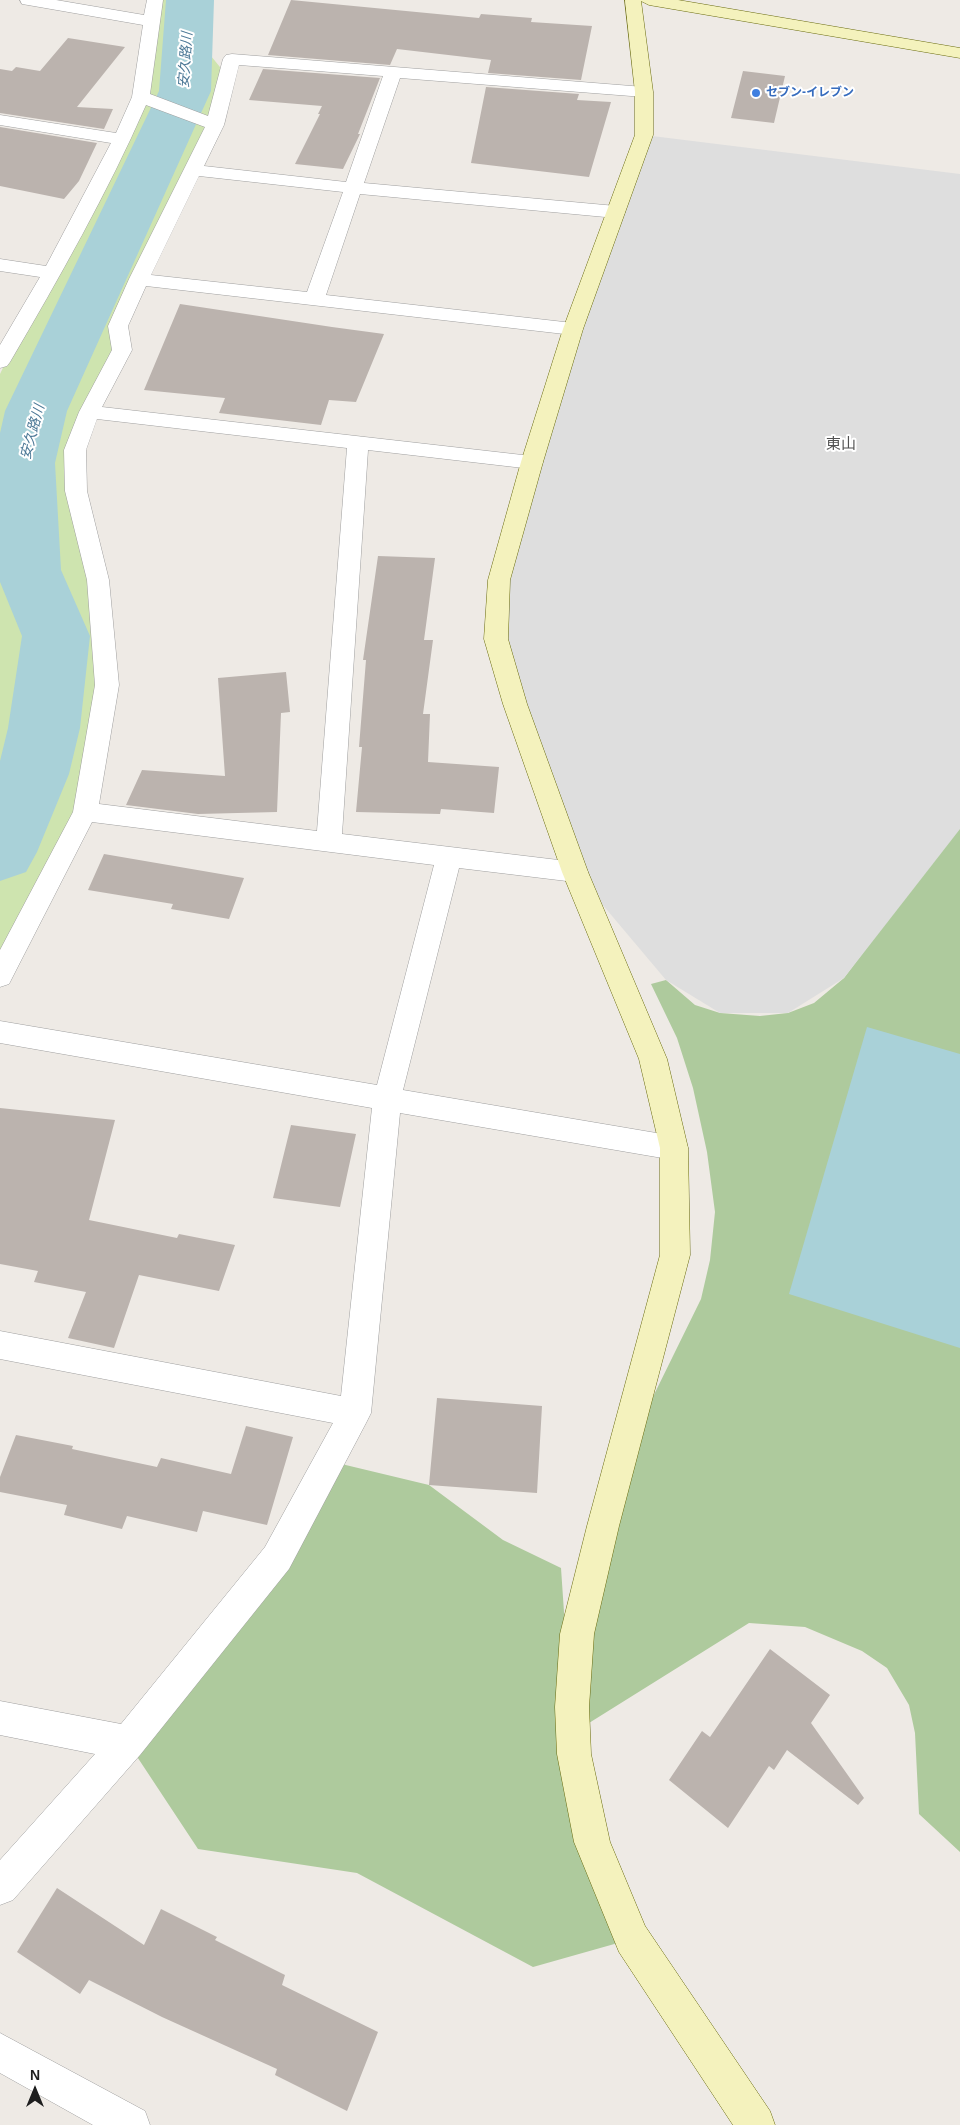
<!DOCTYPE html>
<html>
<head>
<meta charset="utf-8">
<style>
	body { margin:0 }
	#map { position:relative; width:960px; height:2125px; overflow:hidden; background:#eeeae5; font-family:Helvetica,sans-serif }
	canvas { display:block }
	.north { position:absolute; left:10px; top:2065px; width:50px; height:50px; -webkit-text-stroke:4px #fff; paint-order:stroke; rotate:0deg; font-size:14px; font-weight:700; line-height:20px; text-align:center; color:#1e1e1e }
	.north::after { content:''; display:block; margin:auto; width:18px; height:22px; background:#1e1e1e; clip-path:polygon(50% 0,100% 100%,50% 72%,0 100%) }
</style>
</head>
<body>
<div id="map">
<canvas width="960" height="2125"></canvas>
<div class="north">N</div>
</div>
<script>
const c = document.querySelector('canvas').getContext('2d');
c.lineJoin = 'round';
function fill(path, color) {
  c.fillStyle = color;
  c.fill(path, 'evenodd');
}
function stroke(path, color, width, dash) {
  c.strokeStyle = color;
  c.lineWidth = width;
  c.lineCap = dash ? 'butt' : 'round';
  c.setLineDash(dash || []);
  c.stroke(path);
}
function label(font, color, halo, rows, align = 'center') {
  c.font = font + ' Helvetica,"Noto Sans JP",sans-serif';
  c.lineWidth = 4;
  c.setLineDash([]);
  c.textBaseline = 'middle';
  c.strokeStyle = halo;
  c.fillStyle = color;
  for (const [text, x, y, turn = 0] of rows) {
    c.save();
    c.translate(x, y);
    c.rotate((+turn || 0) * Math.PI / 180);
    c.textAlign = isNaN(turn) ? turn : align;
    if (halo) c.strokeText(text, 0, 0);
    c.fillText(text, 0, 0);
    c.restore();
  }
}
fill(new Path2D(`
	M154 0H208L206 25 211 56 228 77 118 326 121 345 75 461 103 684 85 812 0 967V374L144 77Z`), '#cee4af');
fill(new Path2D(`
	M960 822V1852L919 1814 915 1733 909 1705 887 1668 862 1651 805 1627 749 1623 573 1733 632 1939 533 1967 357 1873 198 1849 128 1743 329 1461 429 1485 503 1540 561 1568 572 1730 618 1468 701 1299 710 1260 715 1212 707 1152 693 1088 677 1038 651 984 666 980 695 1005 720 1013 760 1016 788 1013 814 1003 844 978Z`), '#aeca9d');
fill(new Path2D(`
	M644 135 960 174V829L844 978 788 1013H720L666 980 575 872 506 673V555Z`), '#dedede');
fill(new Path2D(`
	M867 1027 960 1054V1348L789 1294Z`), '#a9d1d8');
fill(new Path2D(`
	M166 0H214L211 91 67 411 55 463 61 570 90 636 80 728 69 774 37 852 26 872 0 881V761L8 728 22 636 0 582V433L5 411 159 91Z`), '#a9d1d8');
fill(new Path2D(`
	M291 0 479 18 481 14 532 18 531 22 592 26 581 80 488 73 491 60 397 49 390 65 268 55Z
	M68 38 125 47 77 107 113 109 104 129 0 113V69L12 71 16 67 40 71Z
	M263 69 380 78 358 134H360L343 169 295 164 320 114H318L322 106 249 100Z
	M743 71 785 76 774 123 731 118Z
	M486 87 579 94 577 100 611 102 589 177 471 163Z
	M0 127 97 143 79 181 64 199 0 186Z
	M180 304 332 327 384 334 356 402 329 400 321 425 219 413 225 398 144 390Z
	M378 556 435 558 424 640H433L423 714H430L428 762 499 767 494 813 441 809 440 814 356 812 362 747H359L366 660H363Z
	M286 672 290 712 281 713 277 812 198 814 126 805 142 770 225 776 218 678Z
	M104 854 244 878 229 919 171 909 173 904 88 890Z
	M0 1108 115 1120 89 1220 177 1238 179 1234 235 1245 219 1291 139 1275 114 1348 68 1338 86 1292 34 1282 38 1271 0 1264Z
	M291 1125 356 1134 340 1207 273 1198Z
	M437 1398 542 1406 537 1493 429 1485Z
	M246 1426 293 1437 267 1525 203 1511 197 1532 127 1516 122 1529 64 1515 67 1505 0 1492V1477L16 1435 73 1446 72 1449 157 1467 161 1458 231 1474Z
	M770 1649 830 1695 811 1723 864 1798 858 1805 787 1750 774 1770 769 1766 728 1828 669 1780 702 1731 710 1737Z
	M57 1888 144 1945 161 1909 217 1937 215 1940 285 1975 282 1985 378 2032 347 2111 275 2075 277 2069 162 2017 89 1980 80 1994 17 1952Z`), '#bbb3ae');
const street = new Path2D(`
	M20 0H56L144 15 147 0H163L150 94 208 116 223 59 226 55 232 54 644 87 650 88 653 92 650 96 644 97 400 78 364 183 616 206 623 208 625 212 623 216 616 218 360 194 326 295 573 323 580 325 583 329 580 333 573 335 146 286 128 326 132 350 102 407 540 457 543 462 540 467 532 469 368 450 342 834 575 862 584 865 588 872 584 879 575 882 459 868 403 1090 674 1136 684 1139 688 1148 684 1157 674 1160 400 1113 371 1413 366 1423 289 1569 140 1755 13 1900 0 1905V1860L95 1754 0 1735V1701L121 1724 265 1547 333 1423 0 1359V1331L341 1396 372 1108 0 1043V1021L377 1085 434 865 92 822 9 984 0 987V950L73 812 95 685 87 580 65 491 64 450 79 412 112 350 108 326 129 279 205 127 146 105C107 194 59 278 10 362L7 366 0 368V345L40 277 0 271V259L46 266 111 143 0 125V115L116 133 132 97 143 25 28 5 22 4ZM239 65 383 76 346 182 204 166 224 125ZM199 176 343 192 307 292 151 275ZM97 419 347 448 317 831 99 804 119 685 109 580 87 491 86 450Z
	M0 2033 145 2111 150 2125H93L0 2073Z`);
const secondary = new Path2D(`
	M625 0H678L960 48V58L649 5 641 1 653 92V135L583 329 543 462 510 580 508 639 527 704 588 872 667 1059 688 1148 690 1255 619 1526 594 1634 589 1707 591 1754 610 1842 645 1926 770 2111 775 2125H733L619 1952 574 1842 557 1754 555 1707 560 1634 587 1526 660 1255V1148L639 1059 562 872 503 704 484 639 488 580 521 462 563 329 635 135V92Z`);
stroke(street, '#9f9f9f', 1);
stroke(secondary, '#696b0f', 1);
fill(street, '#fff');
fill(secondary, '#f4f2bd');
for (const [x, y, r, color] of [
	[756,93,5,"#3f7fe0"]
]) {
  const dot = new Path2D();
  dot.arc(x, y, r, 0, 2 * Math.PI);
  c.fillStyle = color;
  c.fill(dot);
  stroke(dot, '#fff', 2);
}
label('bold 12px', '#366cbe', '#fff', [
	["セブン-イレブン",766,93]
], 'left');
label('italic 14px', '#4c7896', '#fff', [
	["安久路川",186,60,-86],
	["安久路川",33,432,-75]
]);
label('15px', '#515151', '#fff', [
	["東山",841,445]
]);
</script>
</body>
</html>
